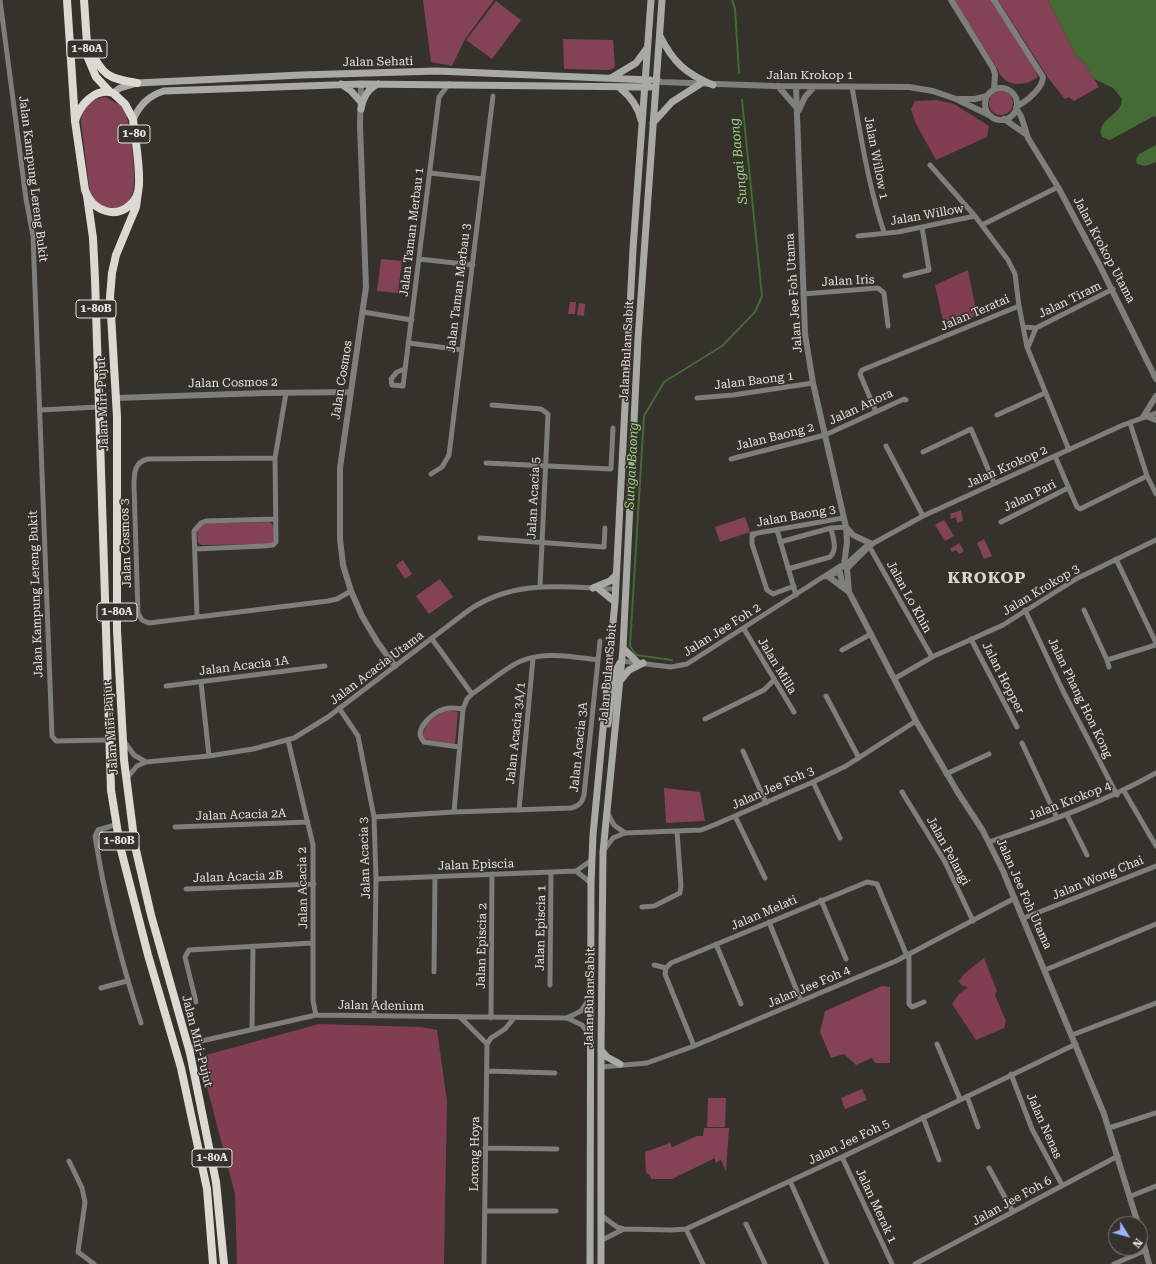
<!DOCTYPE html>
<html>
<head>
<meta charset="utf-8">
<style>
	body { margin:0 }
	#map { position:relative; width:1156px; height:1264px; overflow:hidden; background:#35312b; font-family:"Roboto Serif",serif }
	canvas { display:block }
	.north { position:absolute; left:1108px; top:1216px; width:40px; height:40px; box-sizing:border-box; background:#35312b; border:1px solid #7c7873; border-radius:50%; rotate:127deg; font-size:11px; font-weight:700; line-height:16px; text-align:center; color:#e6e3df }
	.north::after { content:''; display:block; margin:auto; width:14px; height:18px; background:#95b6fd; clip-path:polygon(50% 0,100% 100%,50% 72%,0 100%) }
</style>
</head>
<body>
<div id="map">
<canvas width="1156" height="1264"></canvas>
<div class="north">N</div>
</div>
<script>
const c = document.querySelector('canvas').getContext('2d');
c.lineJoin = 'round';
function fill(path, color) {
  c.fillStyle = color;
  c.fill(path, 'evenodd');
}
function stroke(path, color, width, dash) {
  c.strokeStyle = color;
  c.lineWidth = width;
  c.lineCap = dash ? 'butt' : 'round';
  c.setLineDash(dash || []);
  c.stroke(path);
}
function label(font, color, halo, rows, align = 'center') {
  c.font = font + ' "Roboto Serif",serif';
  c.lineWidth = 3;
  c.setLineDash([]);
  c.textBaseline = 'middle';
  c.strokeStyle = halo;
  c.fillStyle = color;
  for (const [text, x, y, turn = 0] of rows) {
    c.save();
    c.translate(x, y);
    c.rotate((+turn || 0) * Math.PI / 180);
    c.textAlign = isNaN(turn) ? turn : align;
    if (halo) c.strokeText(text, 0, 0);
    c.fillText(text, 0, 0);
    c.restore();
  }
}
fill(new Path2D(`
	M423 0H494L465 39 452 66 431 62Z
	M954 0H991L1035 69 1038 77C1023 88 1004 87 997 68Z
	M998 0H1048L1078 59 1081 58 1099 87 1074 101 1069 97 1065 99 1049 79Z
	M496 1 521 20 492 59 466 40Z
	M563 39 613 40 615 67 610 70 564 69Z
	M989 103a12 12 0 1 1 24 0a12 12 0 1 1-24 0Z
	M105 97 122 106 126 113C129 125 130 137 132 150 134 170 142 209 110 209 101 209 94 200 90 193L81 123C81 108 90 99 105 97Z
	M381 259 402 261 398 293 377 291Z
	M570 302H576L575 314H568Z
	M579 303 585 304 584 316 577 315Z
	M961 510 963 521 957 523 956 517 951 519 950 514Z
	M745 517 750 532 720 542 715 527Z
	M944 520 954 536 945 541 935 525Z
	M269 522C277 526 275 532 275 540L270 544 202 545 198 543 197 530 201 525 207 523Z
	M984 539 992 556 984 559 977 543Z
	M959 543 964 551 959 554 956 550 952 552 950 549Z
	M403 560 412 574 405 579 396 565Z
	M440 579 453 597 429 614 416 596Z
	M445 710 458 712 455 744 423 739C424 721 431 720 445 710Z
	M664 788 700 792 705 821 666 823Z
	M882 986 890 987V1063H875L872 1058 856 1065 844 1054 831 1058 820 1032 825 1011Z
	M862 1089 867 1100 845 1109 841 1098Z
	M708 1098H726L725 1127H707Z
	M704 1128H729L726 1171 721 1160 715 1163V1158L672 1179H651L650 1175 646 1173 645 1152 670 1143 672 1147 697 1136H703Z`), '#834354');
fill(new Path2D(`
	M937 100 954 104 989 126 987 137 936 160 915 122 911 109 915 101Z
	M968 270 977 315 945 330 935 285Z
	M984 958 997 991 995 995 1006 1021 1004 1028 976 1040 952 1004 959 994 968 987 961 985 959 981 963 975Z
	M319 1024 421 1027 437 1030 447 1101 444 1264H237L235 1194 199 1057Z`), '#813e50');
fill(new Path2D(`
	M1048 0H1156V117L1154 116 1110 140 1102 137C1095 119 1122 116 1122 99L1113 88 1094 79 1081 58 1078 59Z
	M1156 145V162L1145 166 1137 164 1136 160 1139 154Z`), '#446b33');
stroke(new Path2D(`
	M732 0 735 9 739 73
	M672 660 636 655 630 646 644 416 664 382 722 346 755 312 762 296 742 100`), '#446b33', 2);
stroke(new Path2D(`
	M0 0 26 199 33 236 52 736 56 741 109 740
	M852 87C861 136 868 185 884 232
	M930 165 975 216 1008 260 1015 274 1019 306
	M430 173 483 179
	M982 225 1058 187
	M858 236 898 232 975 216
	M419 259 473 265
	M905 276 929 270 922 227
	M803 294 878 288 884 293 888 326
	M363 312 412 320
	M1024 327 1036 328 1113 289
	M409 343 462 350
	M1028 347 1036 328
	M405 369 397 372 391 379 392 385 403 386 439 97 449 84
	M697 398 733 395 813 383
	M492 405 541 409 548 414 540 586
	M40 410 98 407
	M876 412 860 374 862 370 1019 306 1027 347 1069 450
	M997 415 1045 393
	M1130 423 1147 476 1156 494
	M886 446 923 516
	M923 452 971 429 994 483
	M1055 456 1077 507 1080 509 1147 476
	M275 458 148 459C134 462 134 474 134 486L138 613 142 620 149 623 328 601 337 599 351 591
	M731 459 825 435 904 399 906 400
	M486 463 611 469 613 428
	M431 474 442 467 449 455 493 96
	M1001 522 1068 488
	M777 530 796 595
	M752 534 843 518
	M755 534 752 537V544L767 590 773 594 794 586
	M480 538 604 547 605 528
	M780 542 831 528 846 527
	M869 546 932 657
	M195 549 264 546 273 545 276 542 275 458 286 393
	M1116 559 1156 643
	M845 565 866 546
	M788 569 830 557C838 549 833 539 831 528
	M847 569 872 544 923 516 1123 425 1156 413
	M826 577 840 572
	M1025 610 1063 691 1117 795
	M1084 610 1107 660 1156 645
	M197 617 194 531 201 523 206 521 276 519
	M744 629 794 712
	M432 639 472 694
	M971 639 1017 727
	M842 650 871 634
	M1107 660 1109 667
	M621 661 671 667 687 664 840 566
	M894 679 932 657 1003 625 1076 579 1156 540
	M201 682 209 756
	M166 686 325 666
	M826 696 859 758
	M339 708 358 736 374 817 376 879 374 1015
	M705 719 764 690 774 680
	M288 740 313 845V1001L316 1015
	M124 741 134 755 146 762
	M1022 743 1057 818
	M459 747 424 742C412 730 433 712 444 709 450 707 457 708 463 709
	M743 751 766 803
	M946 774 989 754
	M126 779 137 766 146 762 209 756 253 749 294 738 328 717 469 610C515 579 563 587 615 589
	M813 782 840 838
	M1124 791 1156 846
	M902 792 945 862 973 921
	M519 810 533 658
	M454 812 571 808C579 806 582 803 584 795L600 641
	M608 814 614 825 625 833
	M1067 815 1087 855
	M735 816 765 878
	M374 817 454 812 463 709 467 699 472 694C487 684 505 668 521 661 545 651 573 657 598 660
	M115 825 98 830 95 836C105 900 121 961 141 1023
	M175 827 308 822
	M989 842C1047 822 1103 803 1156 773
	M604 850 613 838 625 833 701 830 714 825 813 782 846 766 916 721
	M576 871 591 883
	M376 879 576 871 592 860
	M186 889 314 884
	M821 900 846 959
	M642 907 654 906 680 893 681 886 677 831
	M1024 918 1156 866
	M769 922 801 1001
	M716 944 741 1004
	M909 955V1004L912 1007 924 1002
	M654 965 666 968
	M1045 970 1156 924
	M434 972 435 877
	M550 985 551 872
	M101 988 127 981
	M196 1002 185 957 189 950 313 943
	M461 1018 487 1044
	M491 1018 492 874
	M567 1018 582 1025 590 1036
	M252 1029 253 947
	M1072 1035 1156 1003
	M937 1044 960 1099
	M694 1046 665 974 666 968 671 963 867 882 877 884 907 956
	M190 1053 197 1042 316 1015 567 1018 581 1011 590 998
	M601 1067 647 1063 694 1046 896 961 1015 898
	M487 1071 555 1073
	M1011 1074 1032 1129 1062 1185
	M967 1096 978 1127
	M923 1117 939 1160
	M1109 1128 1156 1113
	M485 1148 557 1149
	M842 1157 892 1264
	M69 1161 82 1188 85 1202 78 1252 94 1264
	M989 1168 1013 1212
	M790 1181 827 1264
	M1131 1196 1156 1186
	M485 1211H556
	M602 1216 617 1227 624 1229 672 1230 686 1229 842 1157 1076 1044
	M746 1224 765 1264
	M686 1229 703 1264
	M602 1240 624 1229
	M484 1264 487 1044 491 1038 505 1029 514 1018
	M915 1264 1118 1156
	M1114 1264 1146 1250`), '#7e7e7b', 5);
stroke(new Path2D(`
	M951 0 993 68 995 74 994 89
	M994 0 1043 77C1043 88 1026 102 1017 106
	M656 79 661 82 774 86 909 87 933 91 956 99 991 116
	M361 84 360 126 366 287 340 468V539L343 565 351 591 362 616 378 643 395 666
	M778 86 796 107
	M796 87 805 334 813 383 846 527 847 542 844 565
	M985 104a16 16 0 1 1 32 0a16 16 0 1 1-32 0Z
	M958 99H975L987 96
	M1016 108 1021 116 1028 138 1058 187 1099 264 1156 379
	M799 110 805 97 814 87
	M1004 119 1027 135
	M116 398 265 393 351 392
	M1146 416 1156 420
	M1143 417 1156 396
	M846 527 853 535 872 544
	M829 577 849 592 916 721 957 791 983 831 1003 871 1104 1114 1138 1224
	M843 586 839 569 844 565 847 569 849 592
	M1140 1230 1149 1264`), '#7e7e7b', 6);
stroke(new Path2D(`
	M660 36C673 62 686 74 713 85
	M611 78 636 63 647 48
	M341 84 351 91 360 101
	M620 88C631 97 638 106 641 120
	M113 93 120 88 137 83 301 75 437 71 650 80
	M361 109C363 98 367 89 378 84
	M133 119C141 104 148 96 164 91L361 84 650 87
	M653 123 672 102 700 84
	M593 588 610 581 616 575
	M599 589 615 602
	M623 648 637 662
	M620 681 629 670 643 663
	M608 724 614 674 620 663
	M601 1050 607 1057 620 1064
	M590 1264 591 883 593 835 615 602 633 249 651 0
	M601 1264V1050L603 852 623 648 638 339 662 0`), '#aaaaa4', 7);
stroke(new Path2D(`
	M67 0 75 121 85 190C88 199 95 208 106 211 123 216 139 202 139 184 140 163 135 140 133 119L125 104 113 93C95 87 79 106 75 121
	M84 0 88 58 96 77 110 92
	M89 49C105 76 106 78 137 83
	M139 185 136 207 116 255 112 273 110 297 117 417V630L124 760 135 846 151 915 190 1053 216 1182 224 1264
	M87 196 93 238 95 279 111 790 120 846 148 955 181 1068 207 1189 213 1264`), '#dadad2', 8);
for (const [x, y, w] of [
	[87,49,40],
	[134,134,32],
	[96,309,40],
	[117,612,40],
	[119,841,40],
	[212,1158,40]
]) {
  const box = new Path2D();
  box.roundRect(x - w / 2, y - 9, w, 18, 3);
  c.fillStyle = '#35312b';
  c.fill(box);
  stroke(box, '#e6e3df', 1);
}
label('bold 11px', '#e6e3df', null, [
	["1-80A",87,49],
	["1-80",134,134],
	["1-80B",96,309],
	["1-80A",117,612],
	["1-80B",119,841],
	["1-80A",212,1158]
]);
label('12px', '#e6e3df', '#35312b', [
	["Jalan Sehati",378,62,-1],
	["Jalan Krokop 1",810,75],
	["Jalan Willow 1",876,158,79],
	["Jalan Kampung Lereng Bukit",33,179,83],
	["Jalan Willow",927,215,-10],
	["Jalan Taman Merbau 1",412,232,-83],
	["Jalan Krokop Utama",1104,250,62],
	["Jalan Iris",848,281,-3],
	["Jalan Taman Merbau 3",459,288,-83],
	["Jalan Jee Foh Utama",794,293,-94],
	["Jalan Tiram",1070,300,-26],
	["Jalan Teratai",975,313,-23],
	["Jalan Bulan Sabit",627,351,-87],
	["Jalan Cosmos",342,380,-81],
	["Jalan Baong 1",754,381,-7],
	["Jalan Cosmos 2",233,383,-1],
	["Jalan Miri-Pujut",103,404,-92],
	["Jalan Anora",861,407,-25],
	["Jalan Baong 2",775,437,-14],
	["Jalan Krokop 2",1007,467,-24],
	["Jalan Pari",1030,496,-26],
	["Jalan Acacia 5",534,498,-87],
	["Jalan Baong 3",796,516,-10],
	["Jalan Cosmos 3",126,543,-92],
	["Jalan Krokop 3",1041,590,-31],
	["Jalan Kampung Lereng Bukit",36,594,-92],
	["Jalan Lo Khin",909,597,61],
	["Jalan Jee Foh 2",722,630,-32],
	["Jalan Acacia 1A",244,666,-7],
	["Jalan Milla",777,666,59],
	["Jalan Acacia Utama",377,668,-37],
	["Jalan Bulan Sabit",608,674,-85],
	["Jalan Hopper",1003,678,63],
	["Jalan Phang Hon Kong",1080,698,64],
	["Jalan Miri-Pujut",111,728,-94],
	["Jalan Acacia 3A/1",516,733,-84],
	["Jalan Acacia 3A",579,747,-84],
	["Jalan Jee Foh 3",773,788,-24],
	["Jalan Krokop 4",1070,801,-21],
	["Jalan Acacia 2A",241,815,-2],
	["Jalan Pelangi",948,851,61],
	["Jalan Acacia 3",365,858,-92],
	["Jalan Episcia",476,865,-2],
	["Jalan Acacia 2B",238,877,-2],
	["Jalan Wong Chai",1098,878,-22],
	["Jalan Acacia 2",303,888,-91],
	["Jalan Jee Foh Utama",1024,894,66],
	["Jalan Melati",764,913,-23],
	["Jalan Episcia 1",541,928,-89],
	["Jalan Episcia 2",482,946,-89],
	["Jalan Jee Foh 4",809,987,-23],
	["Jalan Bulan Sabit",590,998,-89],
	["Jalan Adenium",381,1006,1],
	["Jalan Miri-Pujut",197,1041,76],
	["Jalan Nenas",1044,1126,66],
	["Jalan Jee Foh 5",849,1142,-26],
	["Lorong Hoya",475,1154,-89],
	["Jalan Jee Foh 6",1012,1201,-29],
	["Jalan Merak 1",876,1206,65]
]);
label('italic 13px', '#9cd685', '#35312b', [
	["Sungai Baong",739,161,-96],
	["Sungai Baong",632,466,-87]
]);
c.letterSpacing = '1px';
label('bold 16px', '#dad4cd', '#35312b', [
	["KROKOP",987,578]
]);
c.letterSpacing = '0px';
</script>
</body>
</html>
